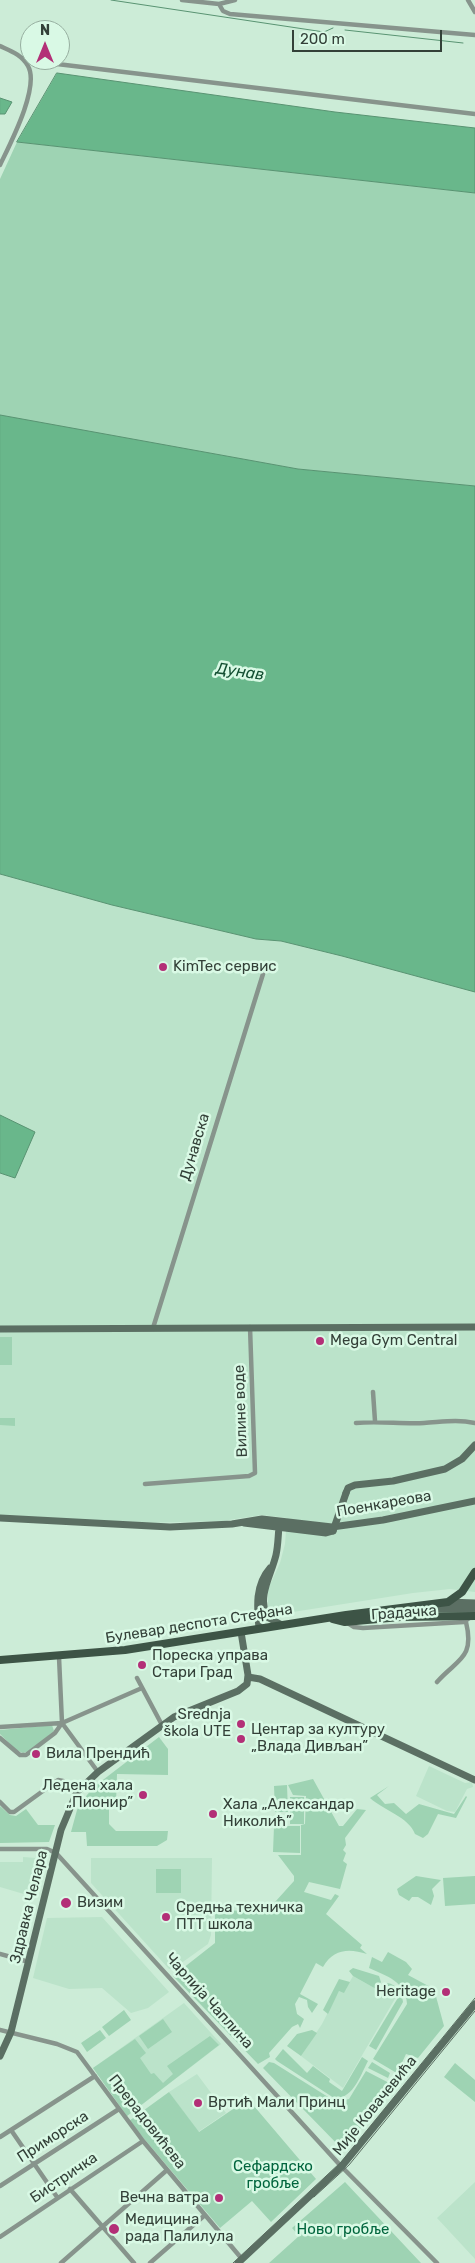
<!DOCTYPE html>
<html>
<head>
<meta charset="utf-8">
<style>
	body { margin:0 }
	#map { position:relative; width:475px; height:2263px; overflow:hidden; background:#ccecd7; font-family:Rubik,sans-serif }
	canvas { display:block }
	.north { position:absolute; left:20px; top:20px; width:50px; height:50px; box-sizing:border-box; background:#d9f9e5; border:1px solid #97afa0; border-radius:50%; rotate:0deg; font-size:14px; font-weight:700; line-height:20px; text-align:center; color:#334038 }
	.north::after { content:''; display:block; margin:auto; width:18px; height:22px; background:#b32f77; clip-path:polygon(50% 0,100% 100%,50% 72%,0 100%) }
	.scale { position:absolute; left:292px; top:30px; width:150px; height:22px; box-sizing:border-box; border:2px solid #334038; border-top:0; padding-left:6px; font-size:15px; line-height:18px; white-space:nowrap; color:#334038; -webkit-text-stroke:4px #d9f9e5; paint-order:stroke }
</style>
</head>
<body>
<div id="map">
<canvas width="475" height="2263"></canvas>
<div class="north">N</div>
<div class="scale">200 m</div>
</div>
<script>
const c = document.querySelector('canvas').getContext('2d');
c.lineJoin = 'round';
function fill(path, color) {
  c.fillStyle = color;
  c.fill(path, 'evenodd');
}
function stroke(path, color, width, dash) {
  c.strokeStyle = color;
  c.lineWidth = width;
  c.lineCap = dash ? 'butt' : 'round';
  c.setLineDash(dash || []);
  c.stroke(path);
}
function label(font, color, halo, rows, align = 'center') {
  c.font = font + ' Rubik,sans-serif';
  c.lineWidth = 5;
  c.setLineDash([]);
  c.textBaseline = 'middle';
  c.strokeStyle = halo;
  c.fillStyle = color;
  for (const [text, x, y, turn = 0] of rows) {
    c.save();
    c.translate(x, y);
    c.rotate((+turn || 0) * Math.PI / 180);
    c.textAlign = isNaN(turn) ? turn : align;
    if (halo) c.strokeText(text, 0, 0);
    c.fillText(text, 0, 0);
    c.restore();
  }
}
fill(new Path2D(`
	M0 874 112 905 256 939 281 941 342 956 475 992V1592L450 1589 413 1593 274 1615 268 1608V1589L280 1563 285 1544 287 1518 262 1515 222 1521 140 1523 0 1516Z
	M429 1766 465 1783 472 1782 473 1787 467 1789 455 1812 447 1811 416 1796Z
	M23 1857 36 1858 34 1881 37 1882 34 1897 0 1887V1862H23Z
	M91 1858H212L211 1935 208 1944 173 1969H169L91 1883Z
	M102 1917 169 1992 148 2008 131 2013 102 1988 69 1989 33 1978 47 1918Z
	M353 1976 376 1989H383L396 1997 343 2088 301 2056 322 2024 339 1991 344 1992Z
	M184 2003 221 2044 127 2116 93 2068Z
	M197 2074 226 2113 198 2132 169 2092Z
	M475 2182V2259L437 2218Z`), '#bbe3ca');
fill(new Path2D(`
	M17 142 475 193V486L298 469 0 416V179Z
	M12 1337V1365H0V1337Z
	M0 1418H15V1426L0 1425Z
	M52 1725 54 1731 30 1751 23 1753 16 1750 0 1734V1730Z
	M159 1737 168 1749V1775L117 1774 116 1803H109V1824L116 1831H168L167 1840 157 1846H87L86 1832H71L77 1810 87 1795 95 1786Z
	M313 1779 339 1826H343L357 1809 366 1810 345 1838 346 1845 343 1850 346 1853 343 1861 347 1864 340 1889 309 1882 304 1892 331 1900 335 1894 339 1896 326 1914 362 1945 360 1948 367 1954C349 1948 333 1949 323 1967L316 1963 300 1994 318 2004 312 2013 308 2007 307 2000 299 1997 295 2004 297 2014 304 2019 300 2028 298 2024 292 2027 269 2053 270 2057 258 2064 173 1976 215 1943V1911L263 1910 266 1912 294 1881V1876L278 1855H301V1825L305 1824 306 1796 293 1795 288 1785Z
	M287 1785 288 1812H275L274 1786Z
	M389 1786 377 1795 385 1804 394 1803 406 1814 419 1804 454 1814 466 1796 467 1797 456 1818 438 1814 428 1834 423 1838 415 1834C409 1817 383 1810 370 1798Z
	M290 1797H304V1824H290Z
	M0 1806 10 1815 16 1816 26 1809 38 1825H55L49 1842 0 1843Z
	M274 1826H300V1853L273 1852Z
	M156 1869H181V1893H156Z
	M416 1876 441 1880 432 1889 434 1896 431 1905 418 1897H412L409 1901 399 1895 397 1889Z
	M475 1876V1904L445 1906 443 1878Z
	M388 1952 406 1962 412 1969 408 1975 434 1989 444 2026 418 2058 406 2054 399 2069 395 2072 373 2059 407 2004C406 1982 387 1976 369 1968L372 1957 382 1962Z
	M353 1968 379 1976 381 1982 376 1989 353 1976 349 1971Z
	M339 1979 350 1982 344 1993 339 1991 328 2014 323 2010Z
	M387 1983C397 1984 402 1993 403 2002L376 2050 369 2046 399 1996 384 1988Z
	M124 2010 131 2020 109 2036 102 2027Z
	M163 2019 172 2032 148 2049 139 2036Z
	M100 2030 106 2038 87 2052 81 2043Z
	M312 2030 317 2033 301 2056 287 2046 297 2034Z
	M210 2036 219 2045 127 2116 93 2068 135 2039 146 2053 140 2058 151 2074 154 2073 163 2083 173 2074 167 2066Z
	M283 2049 307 2073 313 2066 330 2079 329 2082 342 2091 362 2057 368 2061C361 2074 353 2100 334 2098L277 2061 275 2059Z
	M269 2062 274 2063 336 2102 349 2099 366 2071 393 2085 399 2076 401 2078 343 2150 263 2068Z
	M372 2062 390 2073 388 2078 368 2068Z
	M455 2063 475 2080V2102L444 2077Z
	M169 2092 199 2132 248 2099 316 2179 271 2222 252 2201 220 2228 129 2121Z
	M345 2182 421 2263H269L299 2236 292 2228Z`), '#9ed3b3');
const water = new Path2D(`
	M57 73 335 112 475 128V193L17 142Z
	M0 98 12 102 5 114H0Z
	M0 415 298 469 475 486V992L342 956 281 941 256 939 112 905 0 874Z
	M0 1115 35 1132 15 1178 0 1173Z`);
fill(water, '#69b78b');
stroke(water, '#599372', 1);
stroke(new Path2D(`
	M111 0 324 32 333 28
	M345 30 463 43`), '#599372', 1);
stroke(new Path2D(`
	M182 0 219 4 235 0
	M468 0 475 12
	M219 4 223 11 230 14 475 35
	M0 46C11 51 22 55 28 66 40 87 10 144 0 165
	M22 58 30 59
	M33 60 57 64 475 114
	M153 1328 263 974
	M373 1392 375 1421
	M356 1423C378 1421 401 1424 424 1423 442 1422 457 1419 475 1423
	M145 1484 249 1476 255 1473 250 1327
	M346 1622 354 1627 363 1628 464 1622 472 1616
	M59 1657 62 1723 98 1772
	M137 1678 162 1725
	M437 1682C457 1659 475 1659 466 1622
	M0 1727 62 1723 142 1688
	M0 1738 20 1755H26L55 1733 62 1723
	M0 1802 10 1812H14L58 1780 63 1781 77 1792
	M0 1849H47L56 1853 339 2164 437 2263
	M0 1954 29 1962
	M0 2030 57 2044 77 2052 143 2141 242 2259
	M11 2130 57 2197
	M0 2137 95 2076
	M0 2186 119 2109
	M70 2189 134 2263
	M0 2237 143 2141
	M61 2263 167 2170
	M150 2263 205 2215`), '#87948c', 4.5);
stroke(new Path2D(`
	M0 1329 475 1327
	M346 1493 348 1488 355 1485 393 1481 445 1469 462 1459 475 1445
	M0 1518 170 1527 232 1524 262 1519 332 1527 383 1520 475 1501
	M244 1523 326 1533 333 1531
	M279 1527C278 1537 278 1546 276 1555 271 1576 257 1596 267 1617L282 1625
	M448 1602 475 1603
	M410 1609H475
	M259 1628C257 1607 255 1585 270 1568
	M248 1677 260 1679 475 1780
	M0 2056 11 2032 61 1830 77 1792 98 1772 174 1717 238 1691 247 1684 248 1675 241 1632
	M238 2263 342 2166 475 2004`), '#5b6f63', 7);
stroke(new Path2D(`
	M333 1619 345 1622 400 1617 475 1616
	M0 1660 125 1650 346 1615 448 1602 462 1592 475 1572`), '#3d5446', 8);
stroke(new Path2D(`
	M314 2197 349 2165 475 2011
	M233 2263 341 2162 475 1998`), '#5a6c60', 1);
stroke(new Path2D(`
	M333 1531 346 1493`), '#5b6f63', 7);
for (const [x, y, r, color] of [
	[163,967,5,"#b32f77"],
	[320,1341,5,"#b32f77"],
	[142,1665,5,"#b32f77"],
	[241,1724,5,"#b32f77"],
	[241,1739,5,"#b32f77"],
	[36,1754,5,"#b32f77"],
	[143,1795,5,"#b32f77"],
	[213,1814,5,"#b32f77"],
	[66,1903,6,"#b32f77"],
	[166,1917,5,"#b32f77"],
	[446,1992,5,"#b32f77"],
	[198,2103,5,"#b32f77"],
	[219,2198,5,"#b32f77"],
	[114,2229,6,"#b32f77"]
]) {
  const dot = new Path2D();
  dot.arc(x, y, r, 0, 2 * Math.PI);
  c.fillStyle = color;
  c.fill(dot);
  stroke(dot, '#d9f9e5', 2);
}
label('15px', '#334038', '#d9f9e5', [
	["KimTec сервис",173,967],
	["Mega Gym Central",330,1341],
	["Пореска управа",152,1656],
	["Стари Град",152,1673],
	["Srednja",231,1715,"right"],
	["škola UTE",231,1732,"right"],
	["Центар за културу",251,1730],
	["„Влада Дивљан”",251,1747],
	["Вила Прендић",46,1754],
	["Ледена хала",133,1786,"right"],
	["„Пионир”",133,1803,"right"],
	["Хала „Александар",223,1805],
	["Николић”",223,1822],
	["Визим",77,1903],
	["Средња техничка",176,1908],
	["ПТТ школа",176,1925],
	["Heritage",436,1992,"right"],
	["Вртић Мали Принц",208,2103],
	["Вечна ватра",209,2198,"right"],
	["Медицина",125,2220],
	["рада Палилула",125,2237]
], 'left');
label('15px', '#334038', '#d9f9e5', [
	["Дунавска",195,1147,-73],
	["Вилине воде",241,1411,-92],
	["Поенкареова",384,1504,-10],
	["Градачка",404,1613,-4],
	["Булевар деспота Стефана",199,1624,-9],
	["Здравка Челара",29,1907,-76],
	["Чарлија Чаплина",209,2001,48],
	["Мије Ковачевића",375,2106,-51],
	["Прерадовићева",147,2122,52],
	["Приморска",53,2137,-33],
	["Бистричка",64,2178,-34]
]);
label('15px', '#00653d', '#d9f9e5', [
	["Сефардско",273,2167],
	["гробље",273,2184],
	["Ново гробље",343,2230]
]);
label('italic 16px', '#124e31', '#d9f9e5', [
	["Дунав",240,672,8]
]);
</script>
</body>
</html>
